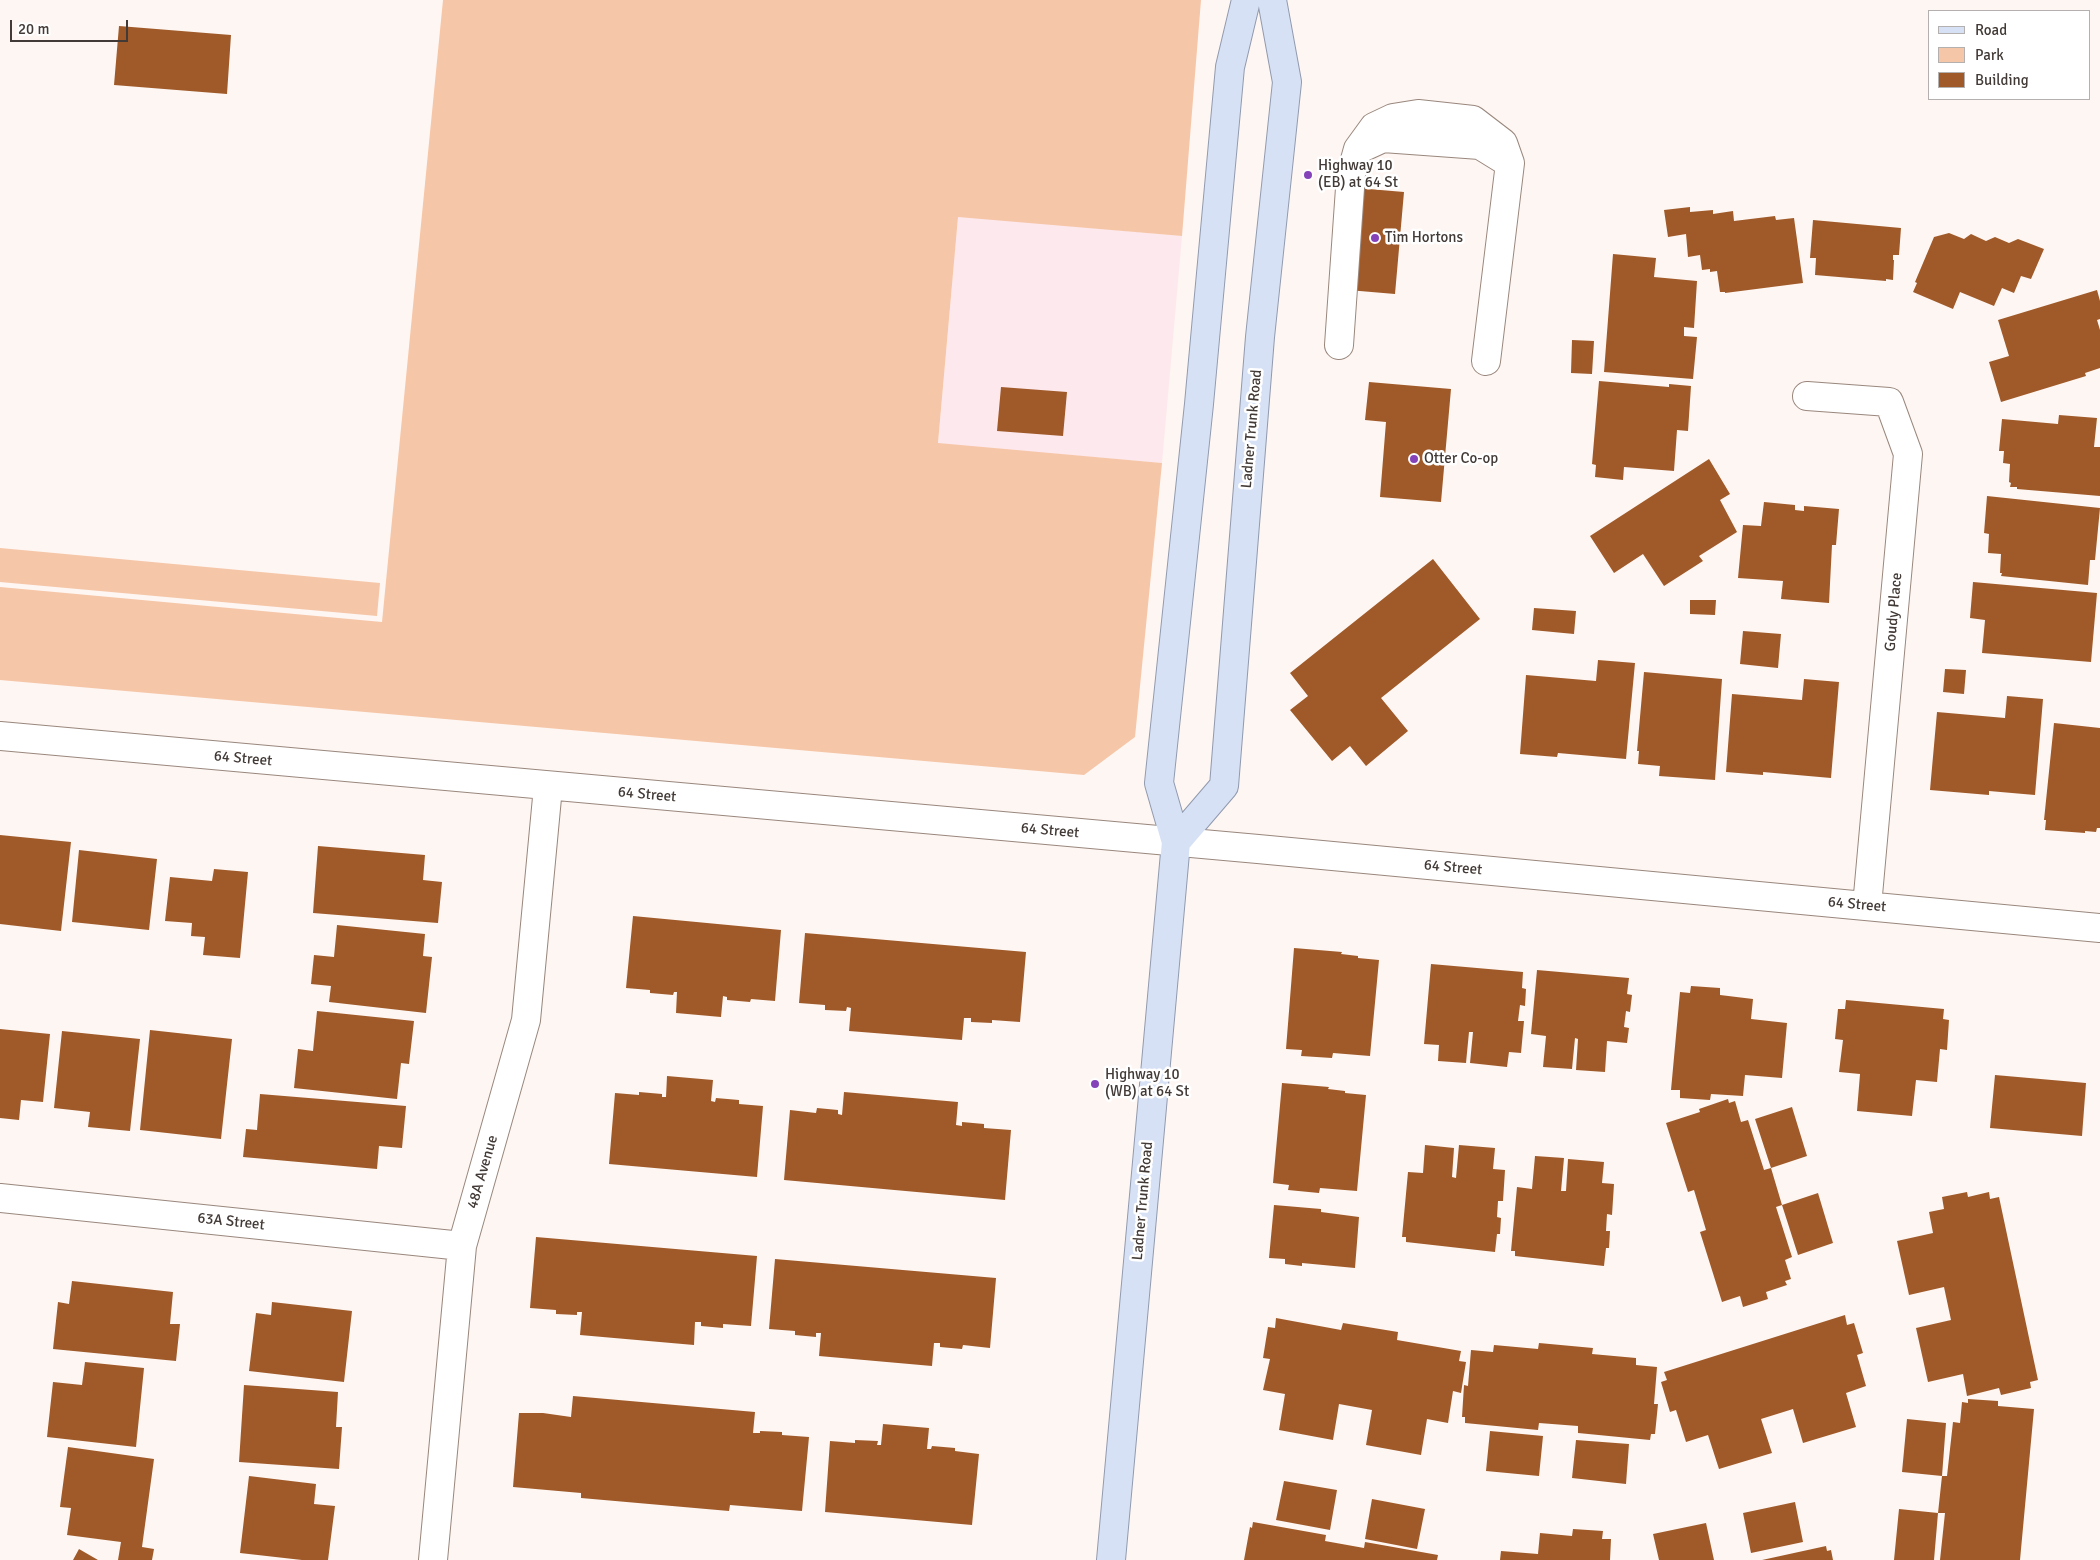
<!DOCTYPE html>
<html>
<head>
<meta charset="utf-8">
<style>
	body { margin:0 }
	#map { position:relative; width:2100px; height:1560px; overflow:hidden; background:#fef6f2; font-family:Signika,sans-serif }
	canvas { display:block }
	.legend { position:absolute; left:1928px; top:10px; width:162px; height:90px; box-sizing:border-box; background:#fff; border:1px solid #b3b0af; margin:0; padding:6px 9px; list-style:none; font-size:15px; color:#423a36 }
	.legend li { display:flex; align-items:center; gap:10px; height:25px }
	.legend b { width:25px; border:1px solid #b3b0af }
	.scale { position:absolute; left:10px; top:20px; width:118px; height:22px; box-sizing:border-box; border:2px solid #423a36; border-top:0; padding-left:6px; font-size:15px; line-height:18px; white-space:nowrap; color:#423a36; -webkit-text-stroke:4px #fff; paint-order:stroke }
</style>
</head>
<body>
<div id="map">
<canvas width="2100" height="1560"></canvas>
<ul class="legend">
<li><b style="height:6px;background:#d7e1f5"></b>Road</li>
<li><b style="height:14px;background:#f6c6a8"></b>Park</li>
<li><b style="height:14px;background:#a05a29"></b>Building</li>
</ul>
<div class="scale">20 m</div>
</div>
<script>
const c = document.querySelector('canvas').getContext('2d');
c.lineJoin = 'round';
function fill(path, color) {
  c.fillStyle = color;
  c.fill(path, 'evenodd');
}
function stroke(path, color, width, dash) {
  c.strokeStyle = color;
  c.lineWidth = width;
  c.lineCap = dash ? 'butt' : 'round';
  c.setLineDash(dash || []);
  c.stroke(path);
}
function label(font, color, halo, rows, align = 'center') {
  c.font = font + ' Signika,sans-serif';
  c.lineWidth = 5;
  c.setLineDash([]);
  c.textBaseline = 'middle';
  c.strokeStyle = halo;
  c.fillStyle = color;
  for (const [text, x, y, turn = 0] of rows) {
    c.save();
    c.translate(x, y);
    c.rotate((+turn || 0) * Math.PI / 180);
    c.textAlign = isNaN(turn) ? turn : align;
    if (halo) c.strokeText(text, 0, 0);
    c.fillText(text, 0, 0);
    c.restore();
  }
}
fill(new Path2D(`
	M958 216 1182 236 1162 463 938 444Z`), '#fde8ed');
fill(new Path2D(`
	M443 0H1201L1182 236 958 217 938 443 1162 463 1135 737 1084 775 0 680V587L382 622Z
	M0 548 380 583 377 616 0 582Z`), '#f6c6a8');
fill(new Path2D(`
	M119 26 231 35 227 94 114 85Z
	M1357 188 1404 192 1395 294 1348 290Z
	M1690 207V212L1713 210V214L1733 211 1734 221 1775 216 1776 220 1794 218 1803 283 1725 293V292H1720L1717 271 1710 272V269L1702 270 1700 255 1688 257 1686 234 1668 237 1664 210Z
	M1813 220 1901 228 1899 255H1893V260H1894L1893 280 1886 279V281L1815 275 1816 258H1810Z
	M1949 233 1964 239 1971 234 1986 241 1995 237 2009 243 2018 239 2044 249 2031 279 2021 276 2014 293 2002 288 1994 306 1960 292 1953 309 1913 292 1917 283 1915 282 1934 237Z
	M1613 254 1656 258 1654 277 1697 281 1694 328 1684 327V336L1697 337 1693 379 1604 372Z
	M2097 290 2100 301V319L2097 320 2100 330V368L2085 373 2086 376 2001 402 1989 362 2009 356 1998 320Z
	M1572 340 1594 341 1592 374 1571 373Z
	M1599 381 1669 387V384L1691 386 1688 431 1677 430 1674 471 1624 467 1623 480 1595 477 1596 465 1592 464Z
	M1369 382 1451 389 1441 502 1380 497 1386 422 1365 420Z
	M1001 387 1067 392 1063 436 997 431Z
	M2059 415 2097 418 2094 447H2100V496L2017 489V487H2010L2011 483 2009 482 2010 464 2003 463 2004 451H1999L2002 419 2058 424Z
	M1709 459 1730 494 1720 500 1737 532 1699 556 1703 561 1664 586 1643 554 1614 573 1590 536Z
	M1987 496 2100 508 2095 560H2090L2088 585 2001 576 2002 573H2000L2001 554 1988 553 1989 534 1984 533Z
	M1764 502 1795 505V510L1804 511V506L1839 509 1836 545H1832L1829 603 1781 599 1783 581 1738 578 1743 525 1761 526Z
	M1433 559 1480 619 1381 698 1408 731 1366 766 1350 746 1332 761 1290 710 1308 696 1290 673Z
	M1973 582 2097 593 2091 662 1982 653 1985 620 1970 618Z
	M1690 600H1716L1715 615 1690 614Z
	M1534 608 1576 611 1574 634 1532 630Z
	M1743 631 1781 634 1778 668 1740 664Z
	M1598 660 1635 663 1626 759 1558 753 1557 757 1520 754 1526 675 1596 681Z
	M1945 669 1966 670 1964 694 1943 692Z
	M1644 672 1722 679 1715 780 1659 776 1660 766 1638 764 1639 751H1637Z
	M1804 679 1839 682 1831 778 1763 772V775L1726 772 1732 694 1802 700Z
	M2007 696 2043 699 2035 795 1989 791V795L1930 790 1937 712 2005 718Z
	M2054 723 2100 728V828H2097L2096 832 2085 831V833L2045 830 2046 820H2044Z
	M0 835 71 842 61 931 0 924Z
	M318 846 425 855 423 880 442 882 438 923 313 913Z
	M79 850 157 859 149 930 72 922Z
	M214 869 248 872 240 958 203 955 205 937 191 936 192 923 165 921 170 877 212 881Z
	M633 916 781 930 775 1001 751 999 750 1002 727 1000V997L723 996 721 1017 676 1013 677 992H674L673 995 650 993V990L626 988Z
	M337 925 425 934 423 956 432 957 426 1013 329 1002 331 986 311 984 314 955 334 957Z
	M805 933 1026 952 1020 1022 992 1020V1023L971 1022V1018H964L962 1040 849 1031 851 1008 847 1007 846 1011 825 1010V1005L799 1003Z
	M1294 948 1342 952 1341 954 1358 956V958L1379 960 1370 1056 1333 1053 1332 1058 1301 1056 1302 1050 1286 1049Z
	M1431 964 1523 972 1522 988 1526 989 1525 1006 1520 1005 1518 1021H1524L1521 1053 1509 1052 1507 1067 1470 1063 1473 1032H1469L1466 1063 1438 1061 1439 1045 1424 1044Z
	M1537 970 1629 978 1627 994 1632 995 1630 1012 1626 1011 1624 1027 1629 1028 1627 1043 1607 1041 1605 1072 1576 1070 1578 1039 1575 1038 1572 1069 1543 1067 1546 1036 1531 1034Z
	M1691 986 1720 988V995L1753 999 1751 1019 1787 1023 1782 1078 1745 1075 1743 1096 1711 1094 1710 1100 1680 1098V1090H1671L1680 992 1690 993Z
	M1846 1000 1944 1009 1943 1019 1949 1020 1947 1050 1940 1049 1937 1082 1916 1080 1912 1116 1857 1111 1860 1074 1839 1072 1843 1040 1835 1039 1838 1009H1845Z
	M317 1011 414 1021 409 1064 401 1063 397 1099 294 1088 298 1049 313 1051Z
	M0 1029 50 1034 43 1102 21 1100 19 1120 0 1118Z
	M150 1030 232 1039 221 1139 140 1130Z
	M62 1031 140 1039 130 1131 88 1127 90 1112 54 1108Z
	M1995 1075 2086 1083 2082 1136 1990 1128Z
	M667 1076 713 1080 711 1101 715 1102 716 1098 739 1100V1104L763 1106 757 1177 609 1164 615 1093 639 1095V1092L662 1094V1097H666Z
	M1282 1083 1329 1087 1328 1089 1345 1091V1093L1366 1095 1357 1191 1320 1188 1319 1193 1288 1190 1289 1185 1273 1183Z
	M844 1092 958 1102 956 1125 962 1126V1122L984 1124V1128L1011 1130 1005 1200 784 1180 790 1110 816 1113 817 1108 838 1110V1114L842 1115Z
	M260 1094 406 1106 402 1148 379 1146 377 1169 243 1157 246 1129 257 1130Z
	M1728 1099 1729 1103 1735 1101 1741 1122 1748 1120 1764 1170 1771 1168 1782 1205 1776 1207 1792 1257 1785 1260 1791 1279 1785 1281 1787 1285 1766 1292 1768 1299 1743 1307 1740 1296 1722 1302 1700 1232 1706 1230 1694 1190 1688 1192 1666 1123 1700 1112 1699 1109Z
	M1792 1107 1807 1156 1771 1168 1755 1119Z
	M1425 1145 1454 1148 1452 1177 1456 1178 1459 1145 1495 1148 1493 1169 1505 1170 1503 1201H1498L1497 1217 1501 1218 1500 1234H1497L1495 1252 1406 1242V1237H1402L1408 1172 1423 1173Z
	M1535 1156 1564 1158 1561 1191H1566L1568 1159 1604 1162 1602 1183 1614 1184 1612 1215 1607 1214 1606 1231H1610L1609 1248H1606L1604 1266 1515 1256V1251H1511L1517 1187 1532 1189Z
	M1967 1192 1968 1197 1989 1192 1990 1199 1999 1197 2038 1380 2030 1382 2031 1388 2001 1395 1999 1388 1967 1396 1963 1374 1928 1382 1916 1328 1951 1320 1944 1287 1909 1295 1897 1241 1933 1233 1929 1212 1944 1209 1942 1197Z
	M1818 1193 1833 1243 1798 1255 1782 1205Z
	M1274 1205 1321 1209V1212L1359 1217 1355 1268 1302 1263V1266L1285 1264V1259L1269 1258Z
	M536 1237 757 1256 751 1326 723 1324V1328L701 1326V1322H695L694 1345 580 1335 582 1312H577V1315L556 1314V1310L530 1308Z
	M775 1259 996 1278 990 1348 963 1345 962 1349 940 1347V1343H934L932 1366 819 1356 821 1333H816V1337L795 1335V1331L769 1329Z
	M72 1281 173 1292 170 1324H180L176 1361 53 1349 58 1302 69 1304Z
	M272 1302 352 1311 344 1382 249 1371 256 1313 271 1315Z
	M1845 1315 1847 1325 1854 1323 1863 1353 1857 1355 1866 1386 1846 1393 1856 1427 1803 1443 1793 1409 1761 1419 1772 1453 1719 1469 1708 1435 1686 1442 1676 1410 1670 1412 1661 1382 1667 1380 1664 1372Z
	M1276 1318 1341 1330 1343 1323 1398 1332 1397 1340 1461 1351 1459 1361 1466 1362 1461 1393 1453 1391 1448 1423 1427 1419 1421 1455 1366 1445 1372 1410 1339 1404 1333 1440 1279 1430 1285 1394 1263 1390 1270 1359 1263 1358 1268 1327 1275 1328Z
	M1539 1343 1593 1348 1592 1354 1636 1358V1365L1657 1367 1654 1404H1658L1655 1434H1651L1650 1440 1578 1433V1426L1539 1423 1538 1430 1465 1423V1417H1462L1464 1385 1468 1386 1471 1350 1493 1352 1494 1345 1538 1349Z
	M85 1362 144 1368 136 1447 47 1437 53 1382 82 1385Z
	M244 1385 338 1392 336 1427H342L339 1469 239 1462Z
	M573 1396 755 1412 753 1433H760V1431L782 1432V1435L809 1437 802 1511 730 1505 729 1511 581 1498V1493L513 1487 519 1413H543L571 1417Z
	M1968 1399 1998 1401V1406L2034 1409 2020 1560H1940L1945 1513H1938L1942 1476H1947L1953 1422 1960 1423 1962 1402 1968 1403Z
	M1907 1419 1946 1423 1942 1476 1902 1472Z
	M883 1424 929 1428 927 1449H931L932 1446 955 1448V1451L979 1454 972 1525 825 1512 830 1441 855 1443V1440L878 1441 877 1445H881Z
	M1490 1431 1543 1436 1539 1476 1486 1471Z
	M1576 1440 1629 1444 1626 1484 1572 1478Z
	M68 1447 154 1459 142 1547 154 1549 152 1560H118L121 1542 67 1535 71 1508 60 1507Z
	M249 1476 316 1484 314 1504 335 1506 328 1560H302L240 1553Z
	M1284 1481 1337 1490 1330 1530 1276 1520Z
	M1372 1499 1425 1509 1417 1549 1365 1539Z
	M1795 1502 1803 1542 1751 1553 1743 1513Z
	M1899 1509 1938 1513 1934 1560H1894Z
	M1253 1522 1326 1535 1325 1541 1364 1548 1365 1542 1438 1555 1437 1560H1244L1250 1527 1252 1528Z
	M1706 1523 1714 1560H1659L1653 1534Z
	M1573 1529 1603 1531 1602 1539H1611L1610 1560H1500L1501 1551 1538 1554 1540 1533 1572 1536Z
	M1826 1546 1827 1551 1831 1550 1833 1560H1762Z
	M79 1549 98 1560H73Z`), '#a05a29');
const minor = new Path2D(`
	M1359 149 1383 138 1480 145 1506 161
	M1339 345 1351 174 1358 149 1374 127 1393 118 1418 114 1473 120 1503 143 1510 163 1486 361
	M1807 396 1889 402 1908 454 1867 906
	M0 736 1258 849 2100 928
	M0 1198 462 1246
	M433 1560 462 1246 526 1020 548 787`);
const major = new Path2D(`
	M1176 842 1224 786 1260 337 1287 82 1272 0
	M1111 1560 1176 842 1159 783 1199 404 1230 67 1246 0`);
stroke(minor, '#99877d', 30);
stroke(major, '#919aae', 30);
stroke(minor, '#fff', 28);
stroke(major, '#d7e1f5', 28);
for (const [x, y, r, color] of [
	[1308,175,5,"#8443b8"],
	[1375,238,5,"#8443b8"],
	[1414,459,5,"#8443b8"],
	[1095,1084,5,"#8443b8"]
]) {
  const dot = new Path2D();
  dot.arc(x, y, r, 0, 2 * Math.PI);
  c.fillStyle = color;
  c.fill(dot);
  stroke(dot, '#fff', 2);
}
label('15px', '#423a36', '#fff', [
	["Highway 10",1318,166],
	["(EB) at 64 St",1318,183],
	["Tim Hortons",1385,238],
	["Otter Co-op",1424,459],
	["Highway 10",1105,1075],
	["(WB) at 64 St",1105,1092]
], 'left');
label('15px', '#423a36', '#fff', [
	["Ladner Trunk Road",1252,429,-85],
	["Goudy Place",1894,612,-85],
	["64 Street",243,759,5],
	["64 Street",647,795,5],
	["64 Street",1050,831,5],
	["64 Street",1453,868,5],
	["64 Street",1857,905,5],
	["48A Avenue",483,1172,-74],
	["Ladner Trunk Road",1143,1201,-85],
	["63A Street",231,1222,6]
]);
</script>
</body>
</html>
